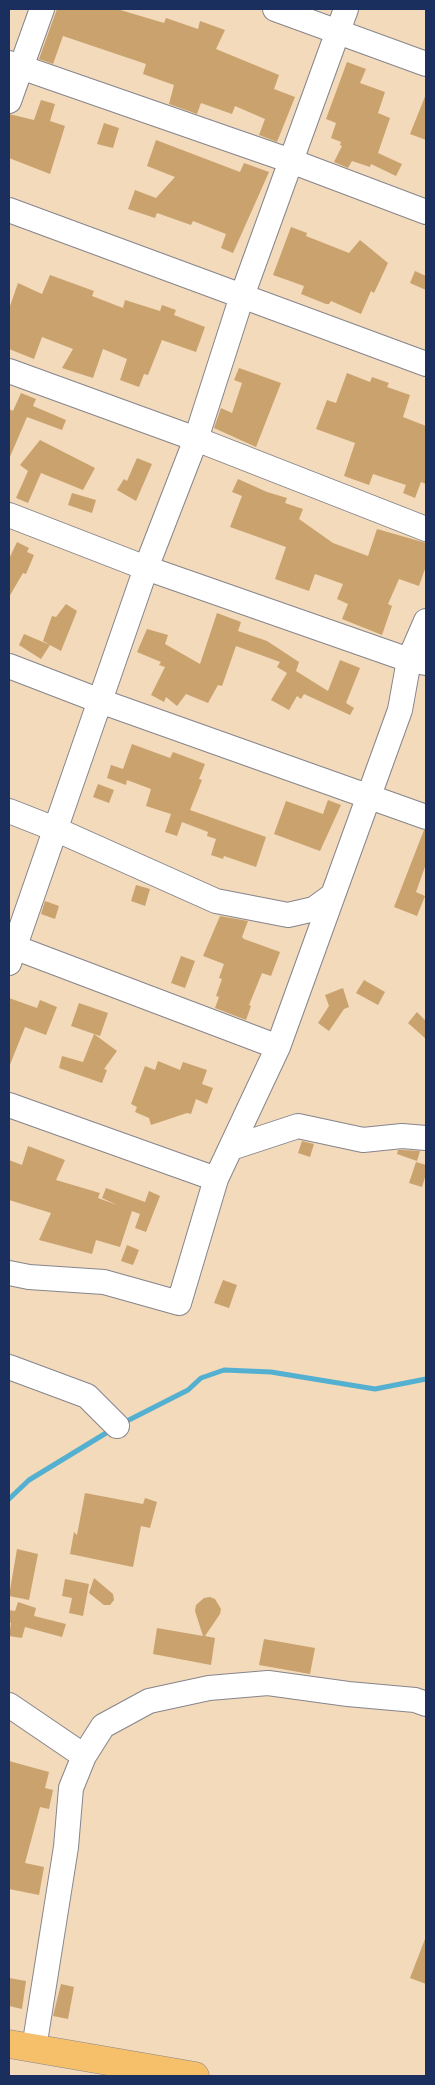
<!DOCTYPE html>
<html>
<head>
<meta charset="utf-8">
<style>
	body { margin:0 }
	#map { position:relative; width:435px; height:2085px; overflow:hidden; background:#f2daba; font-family:"Gochi Hand",sans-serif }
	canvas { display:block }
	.frame { position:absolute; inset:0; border:10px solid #1b2f5e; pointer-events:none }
</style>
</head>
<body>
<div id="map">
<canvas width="435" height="2085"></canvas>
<div class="frame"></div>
</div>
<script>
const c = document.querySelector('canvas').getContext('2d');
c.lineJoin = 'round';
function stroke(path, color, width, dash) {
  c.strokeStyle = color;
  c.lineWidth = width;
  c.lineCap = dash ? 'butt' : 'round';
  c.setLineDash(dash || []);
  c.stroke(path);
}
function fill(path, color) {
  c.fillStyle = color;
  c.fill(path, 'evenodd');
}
stroke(new Path2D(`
	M123 1423 188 1390 201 1378 224 1370 271 1372 375 1389 426 1379
	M9 1499 29 1480 111 1430`), '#53b0d1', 5);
fill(new Path2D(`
	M57 9H117L164 23 166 18 198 29 200 21 225 30 216 49 279 75 274 89 295 97 277 142 259 135 265 119 235 106 232 114 201 103 197 114 169 104 174 85 143 74 146 64 63 36 53 64 39 59Z
	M347 62 366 69 360 83 385 92 378 113 390 118 378 153 402 164 396 176 371 164 370 167 352 161 348 168 334 162 342 146 340 145 341 142 331 138 336 123 326 119Z
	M426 94V140L410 134Z
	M41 100 55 104 50 121 65 126 50 174 9 158V114L34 120Z
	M104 123 119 128 113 148 97 144Z
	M156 140 240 172 244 163 269 172 233 253 221 248 226 234 193 221 191 225 157 213 155 218 128 209 135 190 156 198 175 177 147 166Z
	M291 227 307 233 306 236 349 253 360 240 388 263 374 293 371 291 361 314 331 301 329 304H326L301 294 304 286 273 275Z
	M415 271 426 276V290L410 283Z
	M50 275 94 291 92 296 123 308 125 300 160 311 162 305 176 310 174 315 205 327 196 352 162 340 148 375 144 374 139 387 120 380 127 359 103 349 93 378 62 368 73 349 42 337 34 359 9 349V309L18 283 42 294Z
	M239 368 281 383 256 447 214 428 221 408 232 413 242 383 234 380Z
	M347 373 370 382 372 377 389 383 387 387 410 395 403 417 426 426V484L421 482 415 498 403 493 406 485 373 474 369 485 344 476 355 443 316 429 327 400 336 403Z
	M21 393 36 399 33 406 66 420 62 430 27 417 9 459V409L13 411Z
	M40 440 95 468 83 490 41 473 28 503 16 498 28 471 20 465Z
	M137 458 152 464 136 501 117 490 124 479 127 481Z
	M238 479 267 492 287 498 285 503 303 509 299 519 333 543 368 556 377 529 426 543V566L419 586 399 579 388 604 392 606 382 635 342 619 348 604 337 599 343 584 315 574 309 591 275 579 286 547 230 527 242 496 232 492Z
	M72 493 96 500 92 513 68 505Z
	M17 542 29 548 27 552 34 555 26 574 23 573 9 597V559Z
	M66 604 77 611 61 651 50 645 41 659 19 645 24 634 50 645 43 641 52 616 56 617Z
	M217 613 241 622 238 631 267 641 299 662 296 671 328 691 340 660 360 668 346 703 354 708 350 715 304 694 301 699 297 696 289 710 271 700 287 673 277 667 280 662 236 646 222 686 218 685 208 703 186 694 177 706 166 697 164 702 151 695 165 667 159 665 161 662 137 652 147 629 168 635 165 644 200 664Z
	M132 744 170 758 173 752 205 764 199 779 202 780 190 810 266 837 256 867 224 856 223 859 211 855 216 839 207 836 208 832 182 822 177 836 165 832 171 814 146 806 151 789 127 780 126 785 107 778 111 765 123 769Z
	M98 784 114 790 109 803 93 797Z
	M328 800 341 805 320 851 274 834 286 801 323 814Z
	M424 830H426V864L416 892 425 896 417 916 394 907Z
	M136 885 150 889 145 906 131 901Z
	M45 901 59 906 55 919 41 914Z
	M220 916 248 921 242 937 244 939 280 952 271 976 262 973 249 1005 251 1006 246 1020 215 1008 219 997 216 996 222 979 219 978 224 964 203 956Z
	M181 956 195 961 185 988 171 983Z
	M364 980 385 992 378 1005 356 993Z
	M343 988 349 1007 344 1009 329 1031 318 1023 329 1006 325 995Z
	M9 998 37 1008 40 1000 57 1007 46 1035 25 1027 9 1067Z
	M79 1003 108 1013 100 1036 71 1026Z
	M417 1012 426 1021V1039L408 1023Z
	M94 1034 117 1051 104 1069 107 1070 102 1083 59 1068 62 1056 83 1062Z
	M158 1061 180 1070 183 1062 207 1070 202 1084 213 1088 207 1104 196 1099 191 1114 187 1113 151 1125 149 1118 135 1112 137 1107 131 1104 145 1066 155 1070Z
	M302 1141 314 1144 310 1157 298 1153Z
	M28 1146 65 1160 56 1180 100 1193 98 1198 117 1205 102 1198 106 1188 145 1202 149 1191 160 1196 146 1232 135 1228 140 1214 132 1211 120 1247 96 1240 92 1254 39 1240 51 1213 9 1200V1160L22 1165Z
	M398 1150H402L420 1151 417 1161 397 1154Z
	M416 1162 426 1165V1174L422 1187 409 1183Z
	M127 1245 139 1250 133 1265 121 1261Z
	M223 1280 237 1285 229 1308 214 1303Z
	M85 1493 143 1504 145 1498 157 1502 150 1528 141 1526 133 1567 70 1554 74 1532 77 1535Z
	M17 1549 38 1554 29 1600 9 1596Z
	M94 1578 113 1594 114 1600 110 1605H104L89 1593Z
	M65 1579 89 1584 83 1616 69 1613 72 1598 62 1596Z
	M210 1597 215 1599 221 1609 220 1614 205 1636 215 1638 211 1665 153 1654 157 1628 203 1636 195 1611 196 1605 204 1598Z
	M18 1602 36 1608 34 1616 66 1624 62 1637 25 1627 22 1638 9 1636 11 1623 9 1622V1610L15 1611Z
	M264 1639 315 1648 310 1674 259 1665Z
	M9 1761 49 1772 45 1788 53 1790 49 1809 40 1807 25 1863 44 1867 39 1895 9 1889Z
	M425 1939H426V1984L410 1978Z
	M9 1978 26 1981 22 2009 9 2006Z
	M61 1984 74 1987 68 2019 53 2016Z`), '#caa26e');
const minor = new Path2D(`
	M275 9 426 64
	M9 63 291 161 426 212
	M9 101 42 9
	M9 210 426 364
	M9 371 196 439 426 529
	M9 515 146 568 409 660 426 663
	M9 666 100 701 426 817
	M9 811 55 829 216 901 288 915 314 909 333 895
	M9 947H14L278 1047
	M9 963 146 568 196 439 242 296 346 9
	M9 1105 216 1179
	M231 1148 298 1126 363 1140 402 1136 426 1138
	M9 1273 29 1277 104 1282 179 1303 216 1179 278 1047 400 710 409 660 426 621
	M9 1367 87 1396 117 1426
	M9 1705 84 1756
	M34 2048 66 1847 71 1788 84 1756 103 1726 149 1701 209 1688 268 1683 348 1694 415 1700 426 1704`);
const highway = new Path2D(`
	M9 2044 195 2076`);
stroke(minor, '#86848c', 26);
stroke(highway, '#86848c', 29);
stroke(minor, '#fff', 24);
stroke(highway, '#f6c06b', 28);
</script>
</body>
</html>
